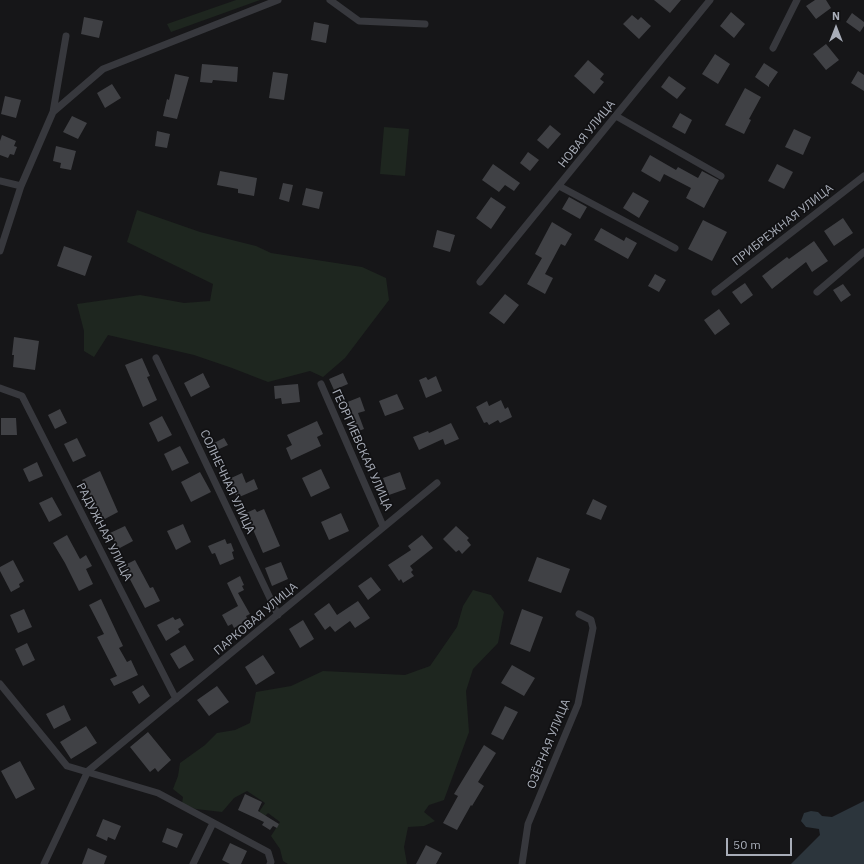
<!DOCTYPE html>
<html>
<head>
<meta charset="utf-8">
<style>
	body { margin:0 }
	#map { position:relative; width:864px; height:864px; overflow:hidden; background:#161618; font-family:"IBM Plex Sans",sans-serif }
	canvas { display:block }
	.north { position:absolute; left:816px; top:8px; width:40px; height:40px; -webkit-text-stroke:3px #111113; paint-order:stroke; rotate:0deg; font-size:11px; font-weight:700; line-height:16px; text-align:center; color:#a8adb8 }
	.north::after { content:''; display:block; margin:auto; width:14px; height:18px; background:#a8adb8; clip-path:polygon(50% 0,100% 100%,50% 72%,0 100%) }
	.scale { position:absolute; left:726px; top:838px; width:66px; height:18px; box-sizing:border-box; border:2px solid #a8adb8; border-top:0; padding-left:5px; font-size:12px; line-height:14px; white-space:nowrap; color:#a8adb8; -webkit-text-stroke:3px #111113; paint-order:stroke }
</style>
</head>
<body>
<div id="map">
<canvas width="864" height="864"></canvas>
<div class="north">N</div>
<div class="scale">50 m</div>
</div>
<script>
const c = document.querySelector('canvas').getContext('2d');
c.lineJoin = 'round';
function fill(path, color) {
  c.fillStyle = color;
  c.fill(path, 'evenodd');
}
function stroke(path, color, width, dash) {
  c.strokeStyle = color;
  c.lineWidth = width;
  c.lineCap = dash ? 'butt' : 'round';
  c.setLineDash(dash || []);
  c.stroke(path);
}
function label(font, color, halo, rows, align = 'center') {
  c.font = font + ' "IBM Plex Sans",sans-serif';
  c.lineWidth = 3.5;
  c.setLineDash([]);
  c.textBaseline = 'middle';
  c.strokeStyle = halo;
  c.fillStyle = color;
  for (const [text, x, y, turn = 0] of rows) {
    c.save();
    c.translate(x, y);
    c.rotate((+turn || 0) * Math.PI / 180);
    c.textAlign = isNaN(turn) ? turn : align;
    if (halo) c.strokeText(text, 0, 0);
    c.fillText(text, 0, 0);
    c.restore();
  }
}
fill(new Path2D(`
	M236 0H260L171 32 167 24Z
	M384 127 409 129 405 176 380 174Z
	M137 210 200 232 256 246 271 253 362 267 386 278 389 300 345 358 323 377 310 371 268 382 232 368 194 355 108 335 94 357 84 351V331L77 304 140 295 184 303 210 301 213 284 127 242Z
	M473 590 491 595 504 612 498 643 473 669 466 691 469 732 444 800 429 805 424 812 435 821 424 826 408 827 404 847 407 864H288L283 861 280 849 271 836 280 822 268 813 263 818 257 815 265 803 247 791 234 798 222 812 196 809 182 804 183 797 173 789 178 776 180 763 205 745 217 733 235 730 250 723 256 692 291 686 323 671 405 675 430 666 457 627 463 606Z`), '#1e261f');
fill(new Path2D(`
	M864 801V864H791L820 835 819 829 806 827 801 821 804 813 811 811 818 812 822 816 832 817Z`), '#2c353c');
fill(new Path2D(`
	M654 0H681L670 13Z
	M815 0H826L831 8 816 19 806 6Z
	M731 12 745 24 734 38 720 26Z
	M852 13 864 22V26L860 32 846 22Z
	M632 15 638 20 641 17 651 26 639 39 623 24Z
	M84 17 103 21 99 38 81 34Z
	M314 22 329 25 326 43 311 40Z
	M826 44 839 60 826 70 813 54Z
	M715 54 730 64 718 84 702 74Z
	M588 60 604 74 600 79 604 82 594 94 574 76Z
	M764 63 778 72 769 85V87L755 77Z
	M202 64 238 67 237 82 213 80 212 83 200 82Z
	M858 71 864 75V91L851 83Z
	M273 72 288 74 284 100 269 98Z
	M175 74 189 77 177 119 163 116 167 99 169 100Z
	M669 76 686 88 677 99 661 87Z
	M112 84 121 98 105 108 97 93Z
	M745 88 761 97 749 119 751 120 744 134 725 125Z
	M5 96 21 100 16 118 1 114Z
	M680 113 692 120 685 134 672 127Z
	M72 116 87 123 78 139 63 132Z
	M550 125 561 134 548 149 537 140Z
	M794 129 811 137 803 155 785 147Z
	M157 131 170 134 167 148 155 146Z
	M2 135 16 141 14 146 17 147 14 155 10 154 8 158 0 155V141Z
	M56 146 76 151 71 170 60 168 61 163 53 161Z
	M528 152 539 160 530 171 520 163Z
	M650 155 676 170 678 167 698 178 702 171 719 180 704 208 686 198 691 188 664 174 660 182 641 171Z
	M493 164 520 183 514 191 505 185 499 192 482 180Z
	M777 164 793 172 784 189 768 181Z
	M220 171 257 178 254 196 238 193V189L217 185Z
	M283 183 293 185 289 202 279 199Z
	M306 188 323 192 319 209 302 205Z
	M633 192 649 201 639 218 623 208Z
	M491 197 506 207 491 229 476 218Z
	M569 197 587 207 580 219 562 209Z
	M843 218 853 233 834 246 824 231Z
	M703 220 727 232 712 261 688 249Z
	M552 222 572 234 565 246 561 244 545 274 553 278 545 294 527 284 542 258 535 254Z
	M601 228 624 241 626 237 637 243 628 259 594 240Z
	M437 230 455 235 450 252 433 247Z
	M814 241 828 261 812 272 806 262 772 289 762 276 787 257 789 259Z
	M64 246 92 256 85 276 57 266Z
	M655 274 666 280 659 292 648 286Z
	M745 283 753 295 741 304 732 292Z
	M843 284 851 295 841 302 833 290Z
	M505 294 519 305 504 324 489 313Z
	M719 309 730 324 715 335 704 320Z
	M14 337 39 341 35 370 13 367 14 355H12Z
	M142 358 150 376 147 377 157 400 143 407 125 365Z
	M203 373 210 387 191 397 184 383Z
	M343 373 348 384 334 390 329 379Z
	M436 376 442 391 426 398 419 380 426 377 428 380Z
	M298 384 300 402 282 404 281 398 275 399 274 386Z
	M397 394 404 409 385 416 379 401Z
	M360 397 365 411 358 413 364 429 351 434 347 423 352 421 345 403Z
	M501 400 505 409 508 407 512 417 500 423 498 420 489 425 487 422 484 423 476 407 487 401 489 406Z
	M60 409 67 423 55 429 48 415Z
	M162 416 172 435 158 442 149 423Z
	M1 418H16L17 435H1Z
	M317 421 323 434 317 437 321 446 291 460 286 448 292 445 287 435Z
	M451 423 459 439 445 445 443 439 419 450 413 437 428 431 429 433Z
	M77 438 86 456 73 462 64 444Z
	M224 438 228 445 215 451 212 444Z
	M180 446 189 463 172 471 164 454Z
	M37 462 43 476 29 482 23 469Z
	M321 469 330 488 311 497 302 478Z
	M100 471 118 512 103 520 82 480Z
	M200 472 211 492 191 502 181 482Z
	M400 472 406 489 389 495 383 478Z
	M242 473 246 483 254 479 258 489 237 498 229 479Z
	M52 497 62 515 49 522 39 503Z
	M593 499 607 506 601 520 586 514Z
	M255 509 257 512 264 509 280 546 263 553 246 513Z
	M341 513 349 531 329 540 321 522Z
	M183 524 191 542 176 550 167 531Z
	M125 526 133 541 118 549 110 533Z
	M456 526 469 538 467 540 471 545 462 554 459 550 456 552 443 539Z
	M67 535 80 559 86 555 92 566 86 569 93 584 79 591 65 563 53 543Z
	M422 535 433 548 410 566 413 570 411 572 414 576 403 583 401 579 399 581 388 565 411 550 408 546Z
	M225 539 227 544 231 543 234 551 232 552 234 559 220 565 215 553 212 554 208 546Z
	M537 557 570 569 561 593 528 581Z
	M13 560 24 581 19 584 20 587 11 592 0 571V567Z
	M135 560 150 588 153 587 160 601 145 608 123 566Z
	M281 562 288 579 272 586 265 568Z
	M240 576 244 585 242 586 244 590 238 593 250 614 246 616 248 620 234 628 232 624 228 626 222 615 238 606 227 583Z
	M371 577 381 590 368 600 358 586Z
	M101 599 123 646 119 648 127 662 131 660 138 675 114 686 110 679 117 676 97 637 104 634 89 605Z
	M358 601 370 618 355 628 350 621 335 632 330 626 325 630 314 614 329 603 337 615Z
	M24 609 32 627 18 633 10 615Z
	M522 609 543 617 530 652 510 644Z
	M173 617 175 620 180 618 184 625 178 629 180 632 166 641 157 625Z
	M303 620 314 639 300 648 289 629Z
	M27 643 35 660 23 666 15 649Z
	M185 645 194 660 179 669 170 654Z
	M263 655 275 673 256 685 245 667Z
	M512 665 535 678 524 696 501 683Z
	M143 685 150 696 139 704 132 692Z
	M217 686 229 702 209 716 197 700Z
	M64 705 71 720 54 729 46 714Z
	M505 706 518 712 503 740 491 734Z
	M86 726 97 743 71 759 60 742Z
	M148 732 171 760 158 772 155 768 150 772 130 747Z
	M484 745 496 753 478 782 484 786 472 806 471 805 457 830 443 823 458 796 454 794Z
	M20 761 35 789 16 799 1 771Z
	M245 794 262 802 258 811 279 824 277 828 273 826 270 830 262 825 264 822 238 810Z
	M103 819 121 826 115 840 108 837 107 841 96 836Z
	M167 828 183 834 177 848 162 842Z
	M230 843 247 851 241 864H230L222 860Z
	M426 845 442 853 436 864H416Z
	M88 848 107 856 104 864H82Z`), '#404145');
stroke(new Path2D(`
	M330 0 359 21 425 24
	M773 48 797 0
	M53 112 66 36
	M616 116 721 176
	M0 181 21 186
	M559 186 675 248
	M0 251 21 186 53 112 103 69 278 0
	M480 282 710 0
	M715 292 864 176
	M817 292 864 252
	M156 358 278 615
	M321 384 383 526
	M0 388 22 396 176 699
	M0 684 67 766 158 793 268 852 271 862 270 864
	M44 864 88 771 437 483
	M193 864 213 823
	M522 864 528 824 578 704 593 628 591 620 579 614`), '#37383d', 7);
label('12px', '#a8adb8', '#111113', [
	["НОВАЯ УЛИЦА",587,134,-51],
	["ПРИБРЕЖНАЯ УЛИЦА",783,225,-38],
	["ГЕОРГИЕВСКАЯ УЛИЦА",362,450,66],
	["СОЛНЕЧНАЯ УЛИЦА",227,482,65],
	["РАДУЖНАЯ УЛИЦА",104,532,63],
	["ПАРКОВАЯ УЛИЦА",256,619,-40],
	["ОЗЁРНАЯ УЛИЦА",549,744,-68]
]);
</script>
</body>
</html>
